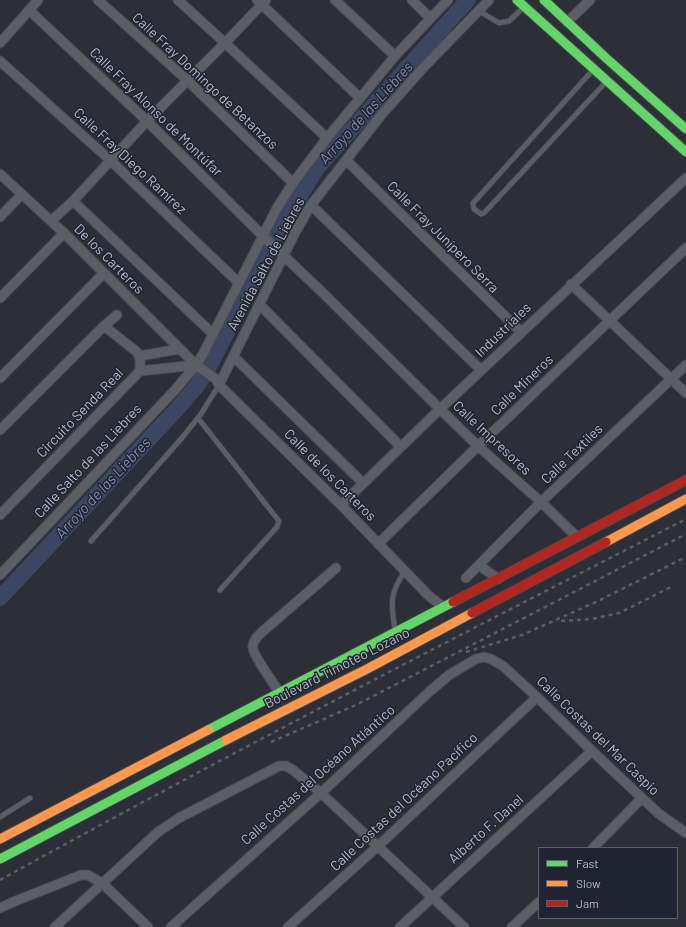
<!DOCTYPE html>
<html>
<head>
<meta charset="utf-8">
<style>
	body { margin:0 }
	#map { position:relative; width:686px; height:927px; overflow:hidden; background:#2c2f38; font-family:Barlow,sans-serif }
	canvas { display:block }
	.legend { position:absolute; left:538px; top:847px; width:140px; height:72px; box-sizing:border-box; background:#202432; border:1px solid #5c606e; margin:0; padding:5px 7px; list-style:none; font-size:12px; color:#b7bbc8 }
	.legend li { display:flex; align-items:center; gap:8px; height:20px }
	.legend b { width:20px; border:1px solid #5c606e }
</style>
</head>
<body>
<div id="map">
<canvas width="686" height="927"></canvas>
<ul class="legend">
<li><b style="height:5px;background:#63d668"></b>Fast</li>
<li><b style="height:5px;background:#ff974d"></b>Slow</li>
<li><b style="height:5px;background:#b3261e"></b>Jam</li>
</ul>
</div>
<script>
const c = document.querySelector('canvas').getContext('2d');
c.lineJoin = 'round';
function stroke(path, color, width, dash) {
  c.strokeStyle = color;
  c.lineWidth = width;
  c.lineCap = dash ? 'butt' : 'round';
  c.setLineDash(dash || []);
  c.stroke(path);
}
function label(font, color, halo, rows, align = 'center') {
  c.font = font + ' Barlow,sans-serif';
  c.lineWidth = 3;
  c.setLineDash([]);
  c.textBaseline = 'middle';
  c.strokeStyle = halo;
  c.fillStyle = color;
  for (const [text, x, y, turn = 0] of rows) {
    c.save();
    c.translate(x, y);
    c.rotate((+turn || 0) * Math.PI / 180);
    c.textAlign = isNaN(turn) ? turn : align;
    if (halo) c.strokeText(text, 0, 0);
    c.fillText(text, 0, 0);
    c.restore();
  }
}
stroke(new Path2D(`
	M276 235 317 168 468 0
	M208 369 269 249
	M0 598 177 409 196 387 204 375`), '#3c4660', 16);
const lane = new Path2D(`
	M479 11 499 23 509 21 523 8
	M592 71 475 201 473 203 474 209 481 214 484 213 606 82
	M198 418 279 521 277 527 220 590
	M91 541 181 439 201 414 219 385
	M395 630C391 604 389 594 405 571
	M0 817 30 798`);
const street = new Path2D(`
	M98 0 187 80 293 183
	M178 0 225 43 327 138
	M257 0 360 98
	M335 0 395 56
	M412 0 430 18
	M29 10 147 121 263 236 323 293 440 409 478 446 541 502 577 537
	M567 22 590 0
	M0 43 38 0
	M0 61 111 161 239 283
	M346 160 521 332
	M0 174 64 233 196 365 216 379 219 385 341 505 428 595 443 607
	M73 201 213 334
	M311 205 481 370
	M0 217 22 194
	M51 221 73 201 147 121 225 43 266 0
	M571 284 686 393
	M0 298 64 233
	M259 304 400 446
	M104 326 137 352 140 359V371
	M140 356 179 349
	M234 357 363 483
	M0 378 104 273
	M219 385 296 231 311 205 382 114 423 68 489 0
	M0 430 104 326 117 315
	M341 505 440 409 686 178
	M0 515 140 371 196 365
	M378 544 478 446 686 248
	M479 565 498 579
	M0 575 175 390 196 365 203 354 277 208 293 183 327 138 395 56 448 0
	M466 578 541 502 686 365
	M279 692C274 684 253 655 253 648 252 641 258 636 262 632L336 568
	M593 848 642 798
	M0 908 13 902 81 875H88L103 884 148 927
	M55 927 158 832 179 818 279 766H286L293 770 321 793 464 927
	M171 927 321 793 429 692 449 675 476 659 484 657 491 659 503 666 537 697 592 751 658 813 686 833
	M288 927 377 847 537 697
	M400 927 592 751
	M512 927 539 902`);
const fast = new Path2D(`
	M517 0 686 152
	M544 0 606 58 686 129
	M208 730 453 602
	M0 859 226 740`);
const slow = new Path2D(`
	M606 542 686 499
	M226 740 367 669 472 613
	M0 839 208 730`);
const jam = new Path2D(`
	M453 602 686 480
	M472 613 606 542`);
stroke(lane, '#484a51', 6);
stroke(street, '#484a51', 11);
stroke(fast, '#484a51', 11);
stroke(slow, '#484a51', 11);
stroke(jam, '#484a51', 11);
stroke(lane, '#5c5e66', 4.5);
stroke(street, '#5c5e66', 9);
stroke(fast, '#63d668', 9);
stroke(slow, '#ff974d', 9);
stroke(jam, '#b3261e', 9);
stroke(new Path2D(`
	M561 621 592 619 619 613 671 587
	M466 652 522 635 596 602 686 557
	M271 742 356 705 686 534
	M0 880C226 755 456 637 686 519`), '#5a5d64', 2.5, [4, 4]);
label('14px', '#b7bbc8', '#202432', [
	["Calle Fray Domingo de Betanzos",205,81,43],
	["Calle Fray Alonso de Montúfar",156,112,44],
	["Calle Fray Diego Ramírez",130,161,43],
	["Calle Fray Junípero Serra",443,237,45],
	["De los Carteros",109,259,45],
	["Avenida Salto de Liebres",266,264,-62],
	["Industriales",503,330,-44],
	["Calle Mineros",522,385,-44],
	["Circuito Senda Real",80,413,-46],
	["Calle Impresores",492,438,43],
	["Calle Textiles",572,454,-44],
	["Calle Salto de las Liebres",88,461,-47],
	["Calle de los Carteros",330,475,45],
	["Boulevard Timoteo Lozano",337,668,-27],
	["Calle Costas del Mar Caspio",598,736,44],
	["Calle Costas del Océano Atlántico",318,775,-42],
	["Calle Costas del Océano Pacífico",404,802,-43],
	["Alberto F. Danel",486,829,-42]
]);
label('italic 15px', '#818dad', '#202432', [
	["Arroyo de las Liebres",366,113,-48],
	["Arroyo de las Liebres",103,488,-47]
]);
</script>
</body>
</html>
